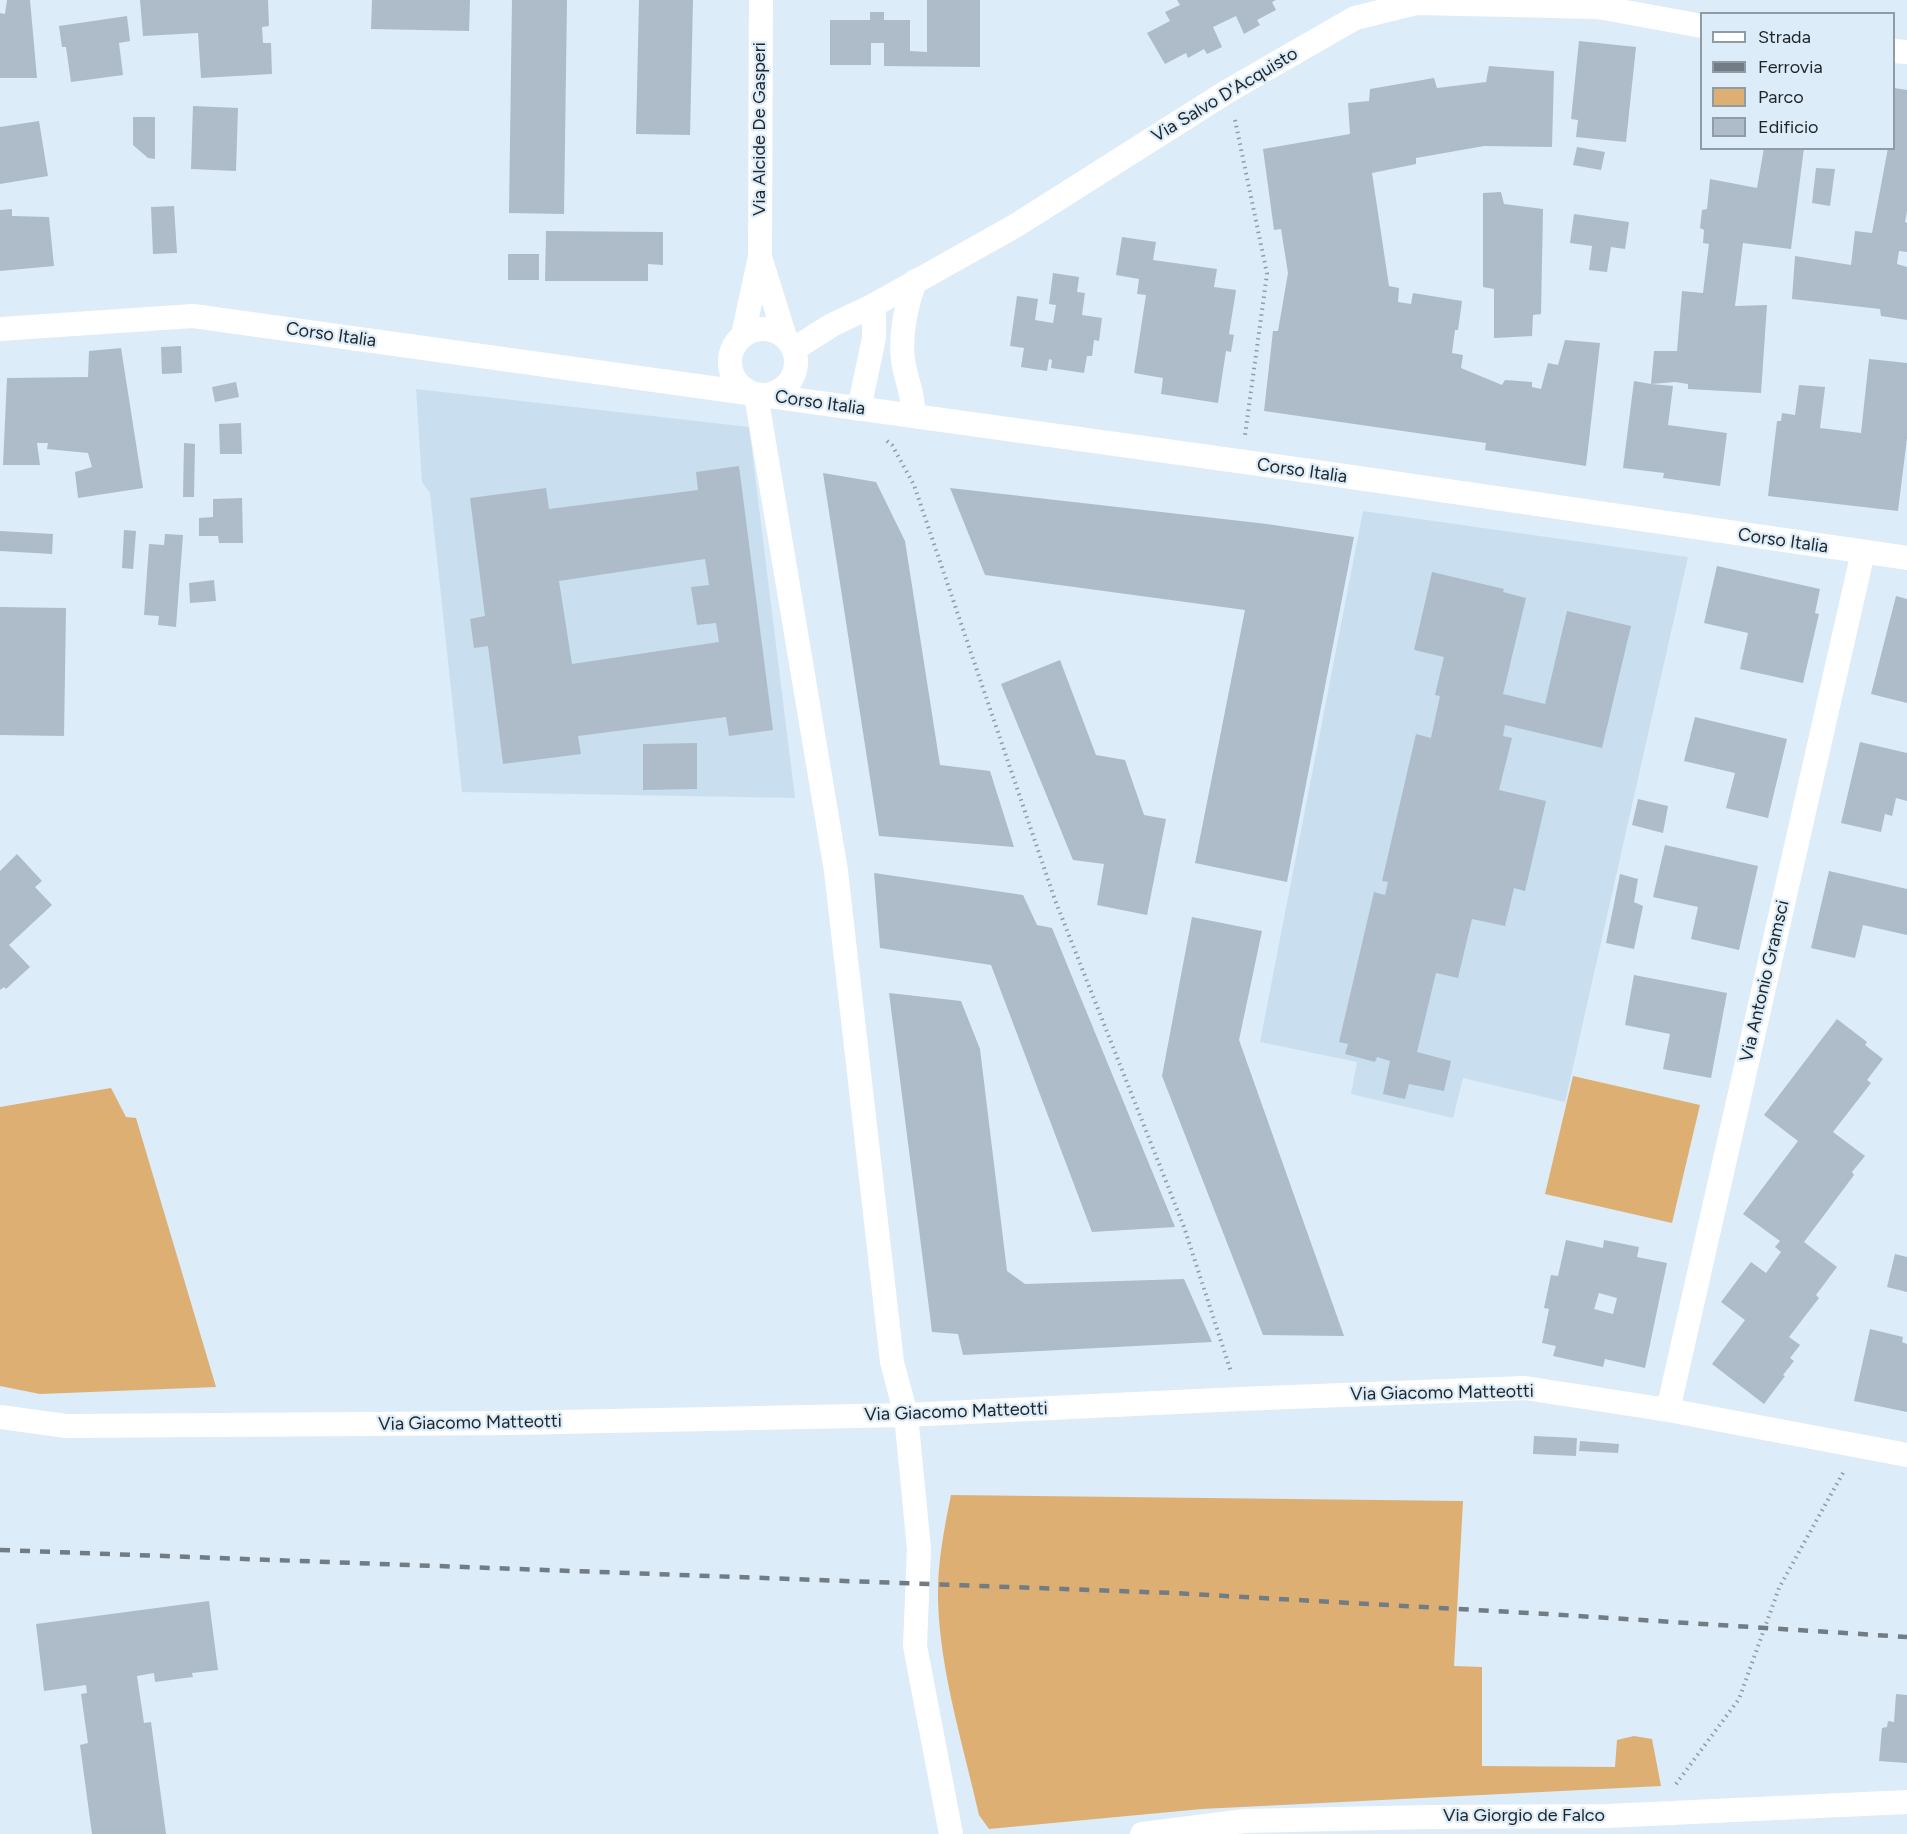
<!DOCTYPE html>
<html>
<head>
<meta charset="utf-8">
<style>
	body { margin:0 }
	#map { position:relative; width:1907px; height:1834px; overflow:hidden; background:#dcecf8; font-family:Figtree,sans-serif }
	canvas { display:block }
	.legend { position:absolute; left:1700px; top:12px; width:195px; height:138px; box-sizing:border-box; background:#dcecf8; border:2px solid #909ca5; margin:0; padding:8px 10px; list-style:none; font-size:18px; color:#1f2529 }
	.legend li { display:flex; align-items:center; gap:12px; height:30px }
	.legend b { width:30px; border:2px solid #909ca5 }
</style>
</head>
<body>
<div id="map">
<canvas width="1907" height="1834"></canvas>
<ul class="legend">
<li><b style="height:8px;background:#fff"></b>Strada</li>
<li><b style="height:8px;background:#727c84"></b>Ferrovia</li>
<li><b style="height:16px;background:#deaf73"></b>Parco</li>
<li><b style="height:16px;background:#adbcc8"></b>Edificio</li>
</ul>
</div>
<script>
const c = document.querySelector('canvas').getContext('2d');
c.lineJoin = 'round';
function fill(path, color) {
  c.fillStyle = color;
  c.fill(path, 'evenodd');
}
function stroke(path, color, width, dash) {
  c.strokeStyle = color;
  c.lineWidth = width;
  c.lineCap = dash ? 'butt' : 'round';
  c.setLineDash(dash || []);
  c.stroke(path);
}
function label(font, color, halo, rows, align = 'center') {
  c.font = font + ' Figtree,sans-serif';
  c.lineWidth = 4.5;
  c.setLineDash([]);
  c.textBaseline = 'middle';
  c.strokeStyle = halo;
  c.fillStyle = color;
  for (const [text, x, y, turn = 0] of rows) {
    c.save();
    c.translate(x, y);
    c.rotate((+turn || 0) * Math.PI / 180);
    c.textAlign = isNaN(turn) ? turn : align;
    if (halo) c.strokeText(text, 0, 0);
    c.fillText(text, 0, 0);
    c.restore();
  }
}
fill(new Path2D(`
	M416 389 749 427 795 798 462 792 430 493 422 482Z
	M1363 511 1688 557 1565 1102 1463 1078 1453 1118 1351 1094 1357 1062 1260 1042Z`), '#c9dff0');
fill(new Path2D(`
	M1573 1076 1700 1105 1672 1223 1545 1194Z
	M111 1088 126 1117 136 1118 216 1387 40 1394 0 1386V1107Z
	M951 1495 1463 1501 1454 1666 1482 1667V1766L1615 1767 1617 1740 1634 1736 1652 1739 1661 1786 1202 1809 989 1829 979 1815C963 1744 940 1672 938 1600 937 1565 944 1529 951 1495Z`), '#deaf73');
fill(new Path2D(`
	M7 0H30L37 78H0V13L5 14Z
	M140 0H268L269 26 262 27 263 43H271L272 74 201 78 198 33 143 36Z
	M372 0H470L469 31 371 29Z
	M512 0H567L564 214 509 213Z
	M639 0H693L690 135 636 134Z
	M927 0H980V67L884 66V43H871V65H830V20H870V12H884V20H910V51L927 52Z
	M1177 0H1276L1272 2 1276 10 1257 20 1260 25 1244 34 1236 16 1213 27 1222 47 1207 54 1204 49 1188 58 1186 53 1165 64 1147 33 1170 21 1165 12 1180 5Z
	M127 16 130 41 119 43 123 75 71 82 66 47H62L59 26Z
	M1579 41 1636 47 1626 142 1576 137 1578 120 1571 119Z
	M1489 66 1554 71 1552 147 1484 146 1416 158V164L1372 173 1389 286 1399 288 1398 302 1411 304 1413 293 1462 301 1458 330H1455L1452 353 1463 355 1461 368 1502 385 1505 380 1532 382V387L1541 389 1548 363 1558 365 1565 340 1600 343 1586 466 1485 450 1486 443 1264 411 1273 331H1278L1288 273 1281 229 1274 230 1263 149 1350 134 1348 103 1369 101 1370 89 1434 78 1437 88 1486 82Z
	M1894 88 1907 90V211L1905 222 1907 223V252L1899 251 1897 264 1907 267V320L1881 316 1880 309 1792 299 1795 256 1851 265 1855 231 1872 233 1888 148H1894Z
	M193 106 238 108 236 171 191 169Z
	M133 117H155V159L148 158 133 145Z
	M39 121 48 176 0 184V127Z
	M1577 147 1605 152 1601 170 1573 165Z
	M1764 148H1804L1791 249 1743 243 1735 306 1767 305 1761 393 1688 389V384L1675 382 1651 384 1673 386 1668 425 1727 433 1720 486 1663 478 1664 473 1623 468 1634 381 1651 384 1654 351H1677L1682 291 1703 293 1709 244 1703 243 1704 230 1700 228 1702 210 1707 209 1710 179 1757 188Z
	M1816 168 1835 169 1830 206 1812 203Z
	M1501 192 1504 204 1543 209 1541 314 1533 315 1532 336 1494 338V289L1483 287V193Z
	M174 206 177 253 153 254 151 207Z
	M12 209V216L49 217 54 266 0 271V210Z
	M1574 214 1629 222 1625 249 1611 247 1607 272 1589 270 1592 246 1570 243Z
	M546 231 663 232V265L648 264V281H545Z
	M1122 237 1156 242 1153 260 1217 269 1214 287 1236 290 1229 334 1234 335 1231 352 1226 351 1218 403 1161 394 1163 378 1134 373 1146 295 1137 294 1139 279 1116 275Z
	M508 254H539V280H508Z
	M1053 273 1079 277 1077 292 1085 293 1082 315 1102 318 1099 341 1094 340 1092 356H1087L1084 373 1051 368 1052 360 1049 359 1047 371 1021 367 1024 348 1010 346 1017 296 1038 299 1035 320 1053 323 1056 305 1049 304Z
	M181 346 182 373 162 374 161 347Z
	M121 348 143 488 78 498 75 472 92 467 88 453 47 449 48 443H37L40 465H3L7 378 88 377 89 351Z
	M1869 359 1907 363V438L1898 511 1768 496 1777 421H1781L1782 413 1795 415 1799 385 1825 387 1820 428 1861 433Z
	M236 382 239 397 215 402 212 387Z
	M241 423 242 454H220L219 424Z
	M184 443 195 444 194 497H183Z
	M739 466 773 730 729 736 726 717 578 736 581 754 503 764 488 646 474 648 470 619 485 616 470 498 546 488 549 509 698 490 696 472ZM705 559 709 585 691 587 697 625 716 623 719 642 572 664 559 581Z
	M823 473 876 482 905 541 940 765 990 771 1014 847 879 836Z
	M950 488 1267 524 1354 537 1287 882 1195 863 1245 610 985 575Z
	M242 498 243 543H219L218 536H199V518L213 517V499Z
	M124 530 136 531 133 569 122 568Z
	M0 531 53 534 52 554 0 551Z
	M165 534 183 535 176 627 158 625 159 616 144 615 149 544 164 545Z
	M1717 566 1820 589 1815 613 1819 614 1803 683 1740 669 1748 633 1704 623Z
	M1432 572 1504 589 1503 592 1526 598 1503 694 1545 704 1567 611 1631 626 1602 748 1505 725 1503 736 1512 738 1499 790 1546 801 1525 891 1514 888 1505 926 1472 919 1458 978 1436 973 1417 1052 1451 1061 1444 1091 1409 1084 1405 1099 1383 1094 1390 1061 1377 1057 1375 1062 1345 1054 1348 1044 1339 1042 1374 892 1385 895 1388 882 1382 881 1416 734 1431 738 1440 696 1435 695 1444 657 1414 650Z
	M214 580 216 601 190 603 189 583Z
	M1896 596 1907 599V703L1871 694Z
	M0 607 66 608 64 736 0 735Z
	M1060 660 1096 755 1125 760 1144 815 1166 819 1147 915 1097 905 1104 864 1073 860 1001 684Z
	M1695 717 1787 739 1768 818 1726 808 1735 773 1684 761Z
	M1860 742 1907 753V801L1896 798 1892 816 1885 814 1881 832 1841 823Z
	M697 743V789L643 790V744Z
	M1638 799 1668 806 1663 833 1632 825Z
	M1665 845 1758 866 1739 950 1691 939 1698 907 1653 897Z
	M17 854 42 881 35 887 52 905 9 945 30 967 6 989 4 987 0 990V871Z
	M1829 871 1907 889V935L1863 925 1855 958 1811 948Z
	M874 873 1023 895 1037 925 1052 928 1175 1227 1092 1232 991 965 880 948Z
	M1620 874 1638 879 1634 902 1643 906 1634 949 1606 943Z
	M1192 917 1262 931 1239 1040 1344 1336 1263 1335 1162 1076Z
	M1634 975 1727 993 1711 1078 1663 1069 1670 1034 1625 1025Z
	M889 993 961 1001 980 1049 1007 1271 1025 1284 1184 1279 1212 1342 963 1355 958 1334 932 1332Z
	M1837 1019 1867 1042 1865 1045 1883 1059 1867 1080 1871 1083 1833 1132 1865 1156 1852 1172 1854 1175 1804 1242 1837 1267 1816 1295 1819 1298 1789 1337 1800 1345 1790 1358 1794 1361 1783 1375 1785 1376 1764 1404 1712 1364 1745 1320 1721 1302 1751 1262 1766 1273 1781 1252 1775 1247 1780 1241 1743 1214 1798 1141 1764 1115Z
	M1566 1240 1603 1248 1604 1240 1639 1247 1637 1257 1667 1263 1645 1368 1605 1359 1603 1367 1553 1356 1556 1346 1542 1343 1549 1309 1544 1308 1551 1275 1558 1276ZM1599 1293 1617 1298 1613 1314 1594 1309Z
	M1895 1254 1907 1257V1292L1887 1287Z
	M1870 1329 1903 1337 1902 1342 1907 1344V1412L1854 1401Z
	M1534 1436 1577 1438 1576 1456 1533 1454Z
	M1580 1441 1619 1444 1618 1453 1579 1451Z
	M209 1601 218 1670 192 1673 193 1677 155 1682 154 1673 137 1676 144 1723 151 1722 166 1834H92L80 1745 88 1743 81 1694 87 1693 86 1685 44 1691 36 1624Z
	M1896 1694 1907 1695V1763L1879 1761 1882 1728 1887 1727 1888 1721 1894 1722Z`), '#adbcc8');
stroke(new Path2D(`
	M1235 120 1267 274 1245 435
	M887 441 892 445 914 485 1055 900 1184 1227 1231 1372
	M1676 1784 1739 1699 1779 1588 1844 1471`), '#909ca5', 4, [1.5, 4.5]);
stroke(new Path2D(`
	M1894 51 1907 52
	M760 257 785 337
	M0 329 193 316 1317 472 1907 558
	M730 362a33 33 0 1 1 66 0a33 33 0 1 1-66 0Z
	M743 335 760 257 761 0
	M794 349 832 325 874 305 1015 226 1228 91 1355 18 1416 3 1598 7 1702 26
	M756 395 836 871 892 1362 906 1415 919 1549 915 1646 951 1834
	M859 409 874 338V305
	M913 415C914 394 906 381 903 360 900 334 906 306 915 281
	M1668 1410 1863 552
	M0 1417 66 1426 511 1423 906 1415 1239 1399 1525 1388 1668 1410 1907 1455
	M1142 1834 1245 1821 1429 1817 1607 1816 1907 1802`), '#fff', 24);
stroke(new Path2D(`
	M0 1550 1173 1593 1547 1614 1907 1637`), '#727c84', 4.5, [10, 10]);
label('18px', '#1f2529', '#dcecf8', [
	["Via Salvo D'Acquisto",1225,95,-31],
	["Via Alcide De Gasperi",760,129,-90],
	["Corso Italia",331,335,8],
	["Corso Italia",820,403,8],
	["Corso Italia",1302,471,8],
	["Corso Italia",1783,541,8],
	["Via Antonio Gramsci",1765,981,-77],
	["Via Giacomo Matteotti",1442,1393,-1],
	["Via Giacomo Matteotti",956,1412,-2],
	["Via Giacomo Matteotti",470,1423,-1],
	["Via Giorgio de Falco",1524,1816]
]);
</script>
</body>
</html>
